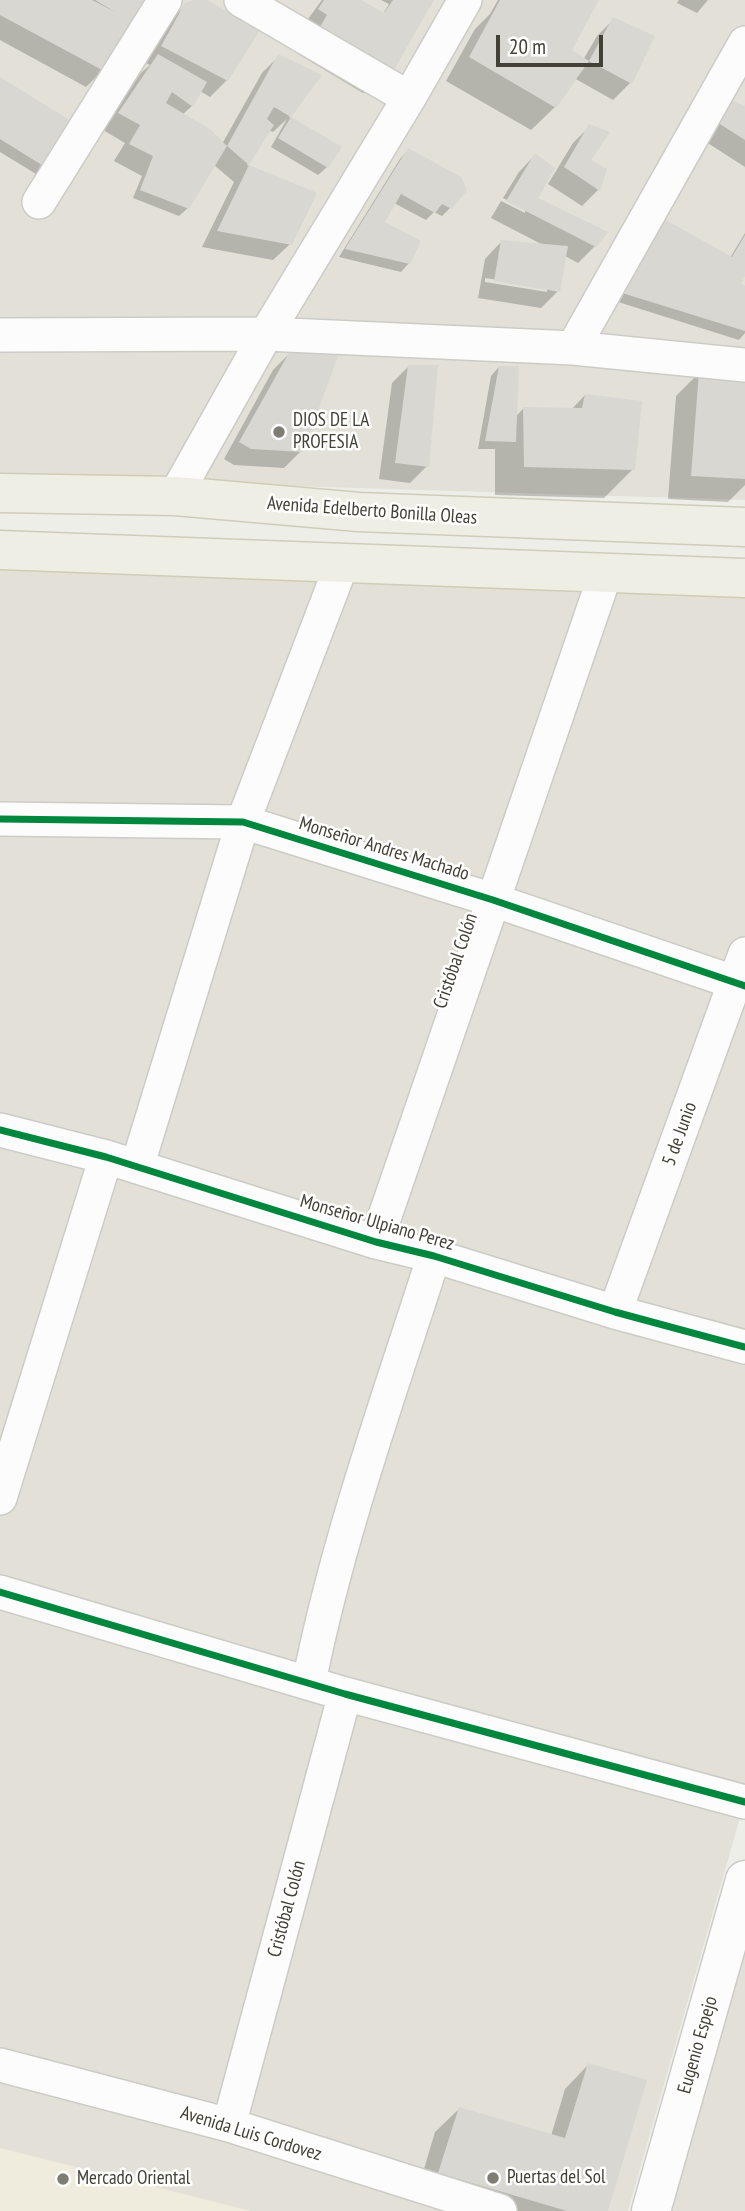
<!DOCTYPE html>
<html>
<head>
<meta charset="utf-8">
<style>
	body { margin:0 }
	#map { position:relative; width:745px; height:2211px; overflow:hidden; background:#eeeee9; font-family:"PT Sans Narrow",sans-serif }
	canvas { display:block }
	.scale { position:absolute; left:496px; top:35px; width:107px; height:32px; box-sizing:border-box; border:4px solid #434036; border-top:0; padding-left:9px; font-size:21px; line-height:24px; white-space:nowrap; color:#434036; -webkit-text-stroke:5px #fff; paint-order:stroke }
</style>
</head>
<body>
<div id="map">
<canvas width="745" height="2211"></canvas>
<div class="scale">20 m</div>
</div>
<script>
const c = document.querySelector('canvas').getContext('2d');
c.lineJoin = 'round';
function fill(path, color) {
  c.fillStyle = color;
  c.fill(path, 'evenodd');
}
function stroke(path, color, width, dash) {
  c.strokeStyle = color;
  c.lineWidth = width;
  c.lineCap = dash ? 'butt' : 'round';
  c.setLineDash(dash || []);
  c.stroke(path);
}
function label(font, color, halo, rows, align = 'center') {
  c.font = font + ' "PT Sans Narrow",sans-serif';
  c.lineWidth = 5;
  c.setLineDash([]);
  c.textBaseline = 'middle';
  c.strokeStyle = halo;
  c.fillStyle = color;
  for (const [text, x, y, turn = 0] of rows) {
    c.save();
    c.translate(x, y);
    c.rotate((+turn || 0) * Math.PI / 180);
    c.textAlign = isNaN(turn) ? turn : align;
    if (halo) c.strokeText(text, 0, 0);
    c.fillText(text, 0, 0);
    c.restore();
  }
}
fill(new Path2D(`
	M0 0H745V500L0 477Z
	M0 565 745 595V1800L628 2211H0Z
	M745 1929V2211H665Z`), '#e2e0d7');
fill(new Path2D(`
	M0 2148 251 2211H0Z`), '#f0ecdd');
fill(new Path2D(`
	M0 0H144L129 20 103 70 86 87 0 40Z
	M198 0H204L227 80 210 97 200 91 192 106 182 115 222 144 262 73 279 56 319 76 289 117 339 148 327 167 318 175 271 147 287 119 273 132 269 130 247 165 315 194 290 244 273 260 202 247 234 182 214 165 188 208 179 216 133 198 142 176 114 161 125 143 103 130 141 73 150 65 146 63 169 22 186 5Z
	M322 0H357L383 14 389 4 381 0H433L373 92 363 93 298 54 311 32 302 27Z
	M498 0H597L570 49 583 60 597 36 613 20 652 37 630 83 613 100 574 78 555 107 531 130 446 81 475 29 490 14Z
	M679 0H708L697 13 677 3Z
	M0 79 44 166 36 174 0 152Z
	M745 108V167L700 138 713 118Z
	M590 126 589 161 598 190 582 206 548 184 573 143Z
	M408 150 450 208 442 216 434 212 426 220 394 203 383 222 409 263 401 272 339 257 400 159Z
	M535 155 536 199 595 246 578 263 565 256 558 291 541 308 478 298 485 259 501 242 545 246 491 218 501 201 525 213V209L503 198 519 172ZM485 278 547 288V292L485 282Z
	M745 233V273L734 290 745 289V333L739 340 615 301 622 284 730 258Z
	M290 353 301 451 284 468 234 465 224 459 273 370Z
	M409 366 427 466 410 483 379 479 392 383Z
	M499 367 516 416 523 409 571 410 585 395 633 469 604 498 495 495V449H478L491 376Z
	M700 372 745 378V485L728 502 668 499 676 396Z
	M588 2065 607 2211H466L416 2196 435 2132 459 2109 551 2136 565 2089Z`), '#0003');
fill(new Path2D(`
	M0 0H92L115 12 95 0H146L131 21 104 71 0 15Z
	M193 0H207L260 30 228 81 161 46 185 3Z
	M324 0H361L384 13 393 0H434L391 75 314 37 327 15 318 9Z
	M500 0H599L572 50 589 61 556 108 469 57Z
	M613 17 655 36 632 84 589 61Z
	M158 54 207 82 193 107 172 92 166 103 211 130 227 146 189 209 140 190 153 156 129 144 140 125 118 113Z
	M278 54 322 75 291 117 274 107 267 119 274 125 249 165 227 146Z
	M0 77 71 121 45 167 0 139Z
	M729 99 745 106V140L715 121Z
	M291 117 342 147 328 168 278 138Z
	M589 124 610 132 591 160 607 169 600 191 564 167Z
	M408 148 461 177 467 190 452 209 442 204 435 213 401 194 385 222 421 241 410 264 345 249Z
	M535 153 555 168 538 198 608 232 596 247 506 201Z
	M249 165 317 193 292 245 217 231Z
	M662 218 732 257 745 235V276L741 283 745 286V331L622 293Z
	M501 240 568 246 560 292 494 281Z
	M290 351 339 353 303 452 251 449 239 442Z
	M408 365H438L429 467 395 463Z
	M499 366H519L516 442 485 441Z
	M699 371 745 376V479L691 476Z
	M585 394 642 401 635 470 524 467 523 407 582 408Z
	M588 2063 647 2080 608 2211H567L438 2173 459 2107 565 2138Z`), '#d8d7d2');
const minor = new Path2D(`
	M241 0 409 98
	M39 202 165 0
	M0 335 266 334 573 348 745 365
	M573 348 745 43
	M175 496 266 334 409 98 465 0
	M0 819 243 822 493 900 745 986
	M0 1130 106 1157 376 1242 434 1256 615 1312 745 1347
	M137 1167 243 822 343 561
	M376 1242 606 572
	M615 1312 745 954
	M0 1498 106 1157
	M0 1592 345 1694 745 1802
	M309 1682C338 1537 389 1396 434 1256
	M0 2065 229 2125 500 2211
	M229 2125 345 1694`);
const tertiary = new Path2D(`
	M651 2211 745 1880`);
const primary = new Path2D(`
	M0 493 175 496 359 512 745 527
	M0 550 745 578`);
stroke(minor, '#ccccc7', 36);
stroke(tertiary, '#ccccc7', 41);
stroke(primary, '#cfccb8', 41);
stroke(minor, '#fcfcfc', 33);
stroke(tertiary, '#fcfcfc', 38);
stroke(primary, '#efeee4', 38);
stroke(new Path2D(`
	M0 819 243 822 493 900 745 986
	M0 1130 106 1157 376 1242 434 1256 615 1312 745 1347
	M0 1592 345 1694 745 1802`), '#00873e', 7);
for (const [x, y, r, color] of [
	[279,432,7,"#7f7d75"],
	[493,2178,7,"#7f7d75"],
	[63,2179,7,"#7f7d75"]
]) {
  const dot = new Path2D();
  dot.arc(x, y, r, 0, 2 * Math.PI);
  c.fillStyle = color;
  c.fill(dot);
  stroke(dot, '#fff', 2.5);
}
label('19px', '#434036', '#fff', [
	["DIOS DE LA",293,421],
	["PROFESIA",293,443],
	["Puertas del Sol",507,2178],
	["Mercado Oriental",77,2179]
], 'left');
label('19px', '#434036', '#fff', [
	["Avenida Edelberto Bonilla Oleas",372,511,4],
	["Monseñor Andres Machado",384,849,17],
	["Cristóbal Colón",456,961,-71],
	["5 de Junio",680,1134,-70],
	["Monseñor Ulpiano Perez",377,1223,16],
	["Cristóbal Colón",287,1909,-75],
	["Eugenio Espejo",698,2045,-74],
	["Avenida Luis Cordovez",251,2134,17]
]);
</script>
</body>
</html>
